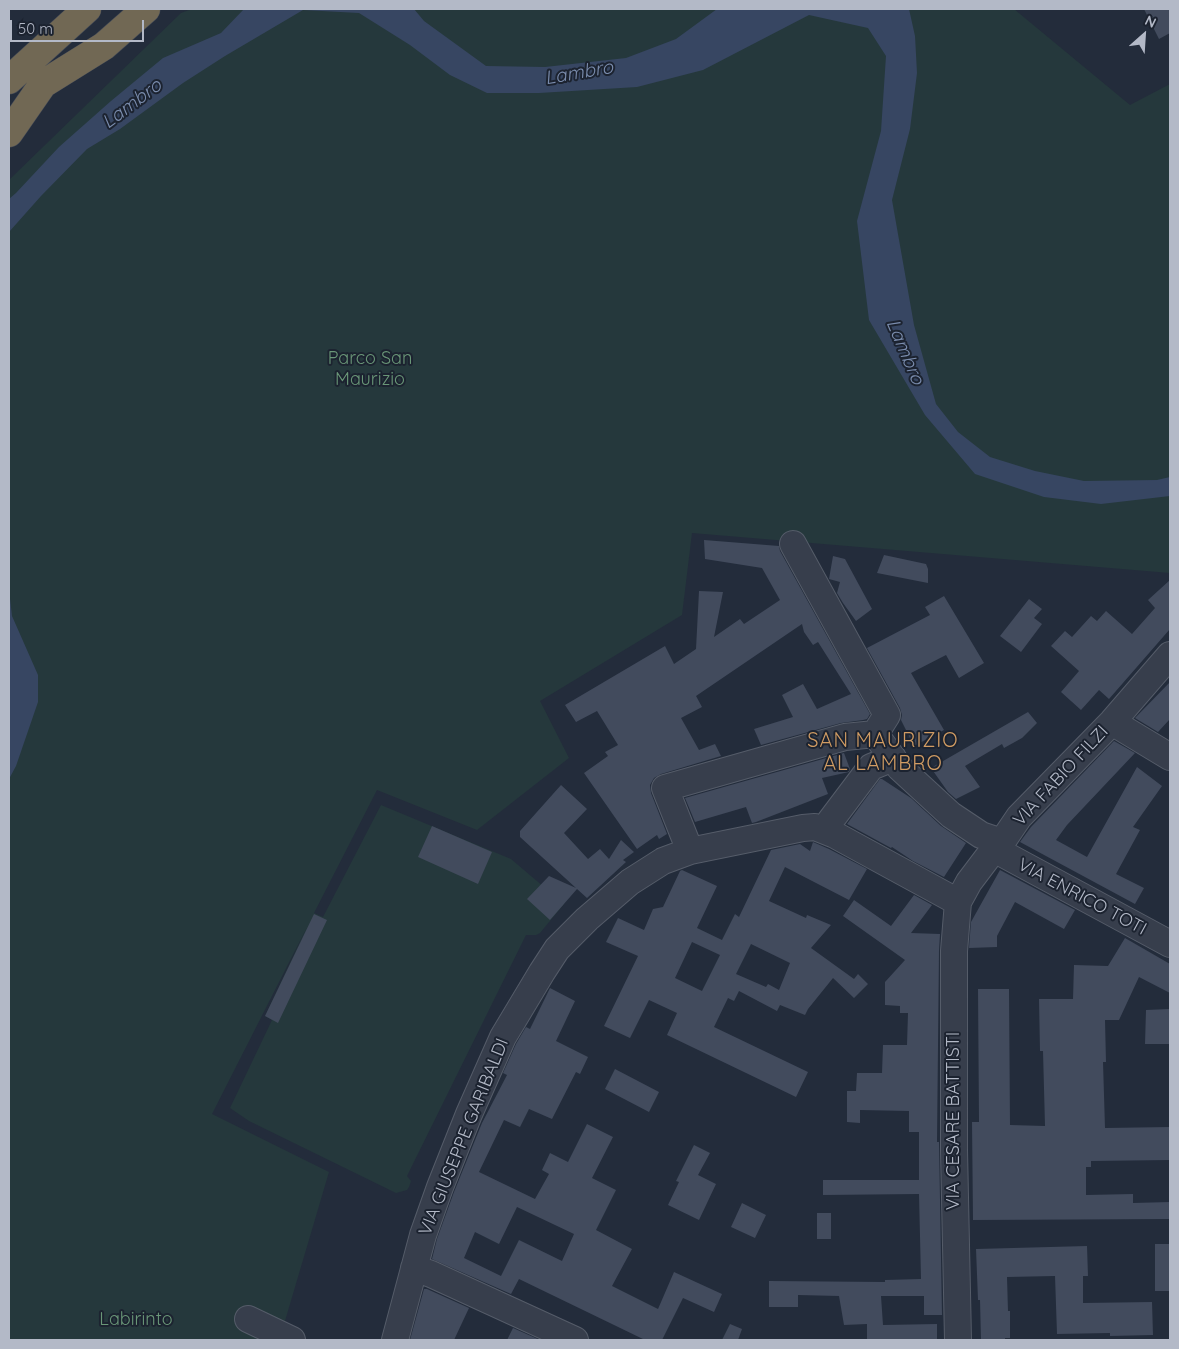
<!DOCTYPE html>
<html>
<head>
<meta charset="utf-8">
<style>
	body { margin:0 }
	#map { position:relative; width:1179px; height:1349px; overflow:hidden; background:#232c3b; font-family:Quicksand,sans-serif }
	canvas { display:block }
	.frame { position:absolute; inset:0; border:10px solid #b3b9c7; pointer-events:none }
	.north { position:absolute; left:1119px; top:10px; width:50px; height:50px; -webkit-text-stroke:4px #1c2330; paint-order:stroke; rotate:26deg; font-size:14px; font-weight:700; line-height:20px; text-align:center; color:#b3b9c7 }
	.north::after { content:''; display:block; margin:auto; width:18px; height:22px; background:#b3b9c7; clip-path:polygon(50% 0,100% 100%,50% 72%,0 100%) }
	.scale { position:absolute; left:10px; top:20px; width:134px; height:22px; box-sizing:border-box; border:2px solid #b3b9c7; border-top:0; padding-left:6px; font-size:15px; line-height:18px; white-space:nowrap; color:#b3b9c7; -webkit-text-stroke:4px #1c2330; paint-order:stroke }
</style>
</head>
<body>
<div id="map">
<canvas width="1179" height="1349"></canvas>
<div class="frame"></div>
<div class="north">N</div>
<div class="scale">50 m</div>
</div>
<script>
const c = document.querySelector('canvas').getContext('2d');
c.lineJoin = 'round';
function fill(path, color) {
  c.fillStyle = color;
  c.fill(path, 'evenodd');
}
function stroke(path, color, width, dash) {
  c.strokeStyle = color;
  c.lineWidth = width;
  c.lineCap = dash ? 'butt' : 'round';
  c.setLineDash(dash || []);
  c.stroke(path);
}
function label(font, color, halo, rows, align = 'center') {
  c.font = font + ' Quicksand,sans-serif';
  c.lineWidth = 4;
  c.setLineDash([]);
  c.textBaseline = 'middle';
  c.strokeStyle = halo;
  c.fillStyle = color;
  for (const [text, x, y, turn = 0] of rows) {
    c.save();
    c.translate(x, y);
    c.rotate((+turn || 0) * Math.PI / 180);
    c.textAlign = isNaN(turn) ? turn : align;
    if (halo) c.strokeText(text, 0, 0);
    c.fillText(text, 0, 0);
    c.restore();
  }
}
fill(new Path2D(`
	M192 9H1014L1130 105 1170 84V573L692 533 682 615 540 701 569 758 477 830 377 790 314 913 323 917 381 805 511 859 564 904 540 933 536 935H526L407 1176 411 1181 409 1187 407 1190 396 1193 249 1121 230 1108 272 1020 265 1016 307 927 212 1114 329 1172 285 1321 289 1340H9V180L181 13Z`), '#25383c');
fill(new Path2D(`
	M244 9H414L424 21 486 66 545 67 626 58 676 39 717 9H909L915 36 917 73 910 129 892 200 914 325 936 404 958 432 990 457 1035 471 1084 481 1157 480 1170 477V496L1101 504 1044 497 975 474 925 415 869 320 857 221 881 131 886 56 868 28 809 15 703 70 637 87 539 93H487L450 75 410 45 359 13 303 10 225 56 183 83 120 129 87 149 41 196 9 232V199L16 193 59 147 111 101 163 58 221 33Z
	M9 590 12 616 38 675V702L16 766 9 779Z`), '#374662');
fill(new Path2D(`
	M1144 9H1170V33L1159 39Z
	M704 540 779 546 780 551 870 714 867 719 863 720 841 723 761 745 754 729 793 717 782 695 803 684 817 709 851 694 818 642 813 645 804 632 802 624 696 696 702 707 681 718 699 750 715 744 721 756 661 774 654 778 650 785 651 793 667 834 659 839 657 835 637 849 584 773 608 756 605 752 618 745 597 711 576 722 565 705 665 646 674 664 696 649 699 591 723 592 714 637 740 619 744 624 780 600 762 568 705 559Z
	M884 555 926 564 928 569V583L877 573Z
	M833 556 845 559 872 609 856 621 843 603 837 593 840 582 829 579Z
	M1170 580V629L1109 699 1099 690 1081 710 1061 692 1079 671 1051 646 1065 631 1072 637 1091 616 1097 621 1106 611 1132 634 1155 608 1148 600Z
	M944 596 984 663 959 678 946 655 911 673 944 730 914 746 901 720 902 715 900 708 867 648 930 615 925 607Z
	M1029 599 1042 609 1034 618 1042 624 1021 652 1000 636Z
	M1170 682V719L1158 732 1135 718Z
	M1028 712 1037 723 1022 738 1004 748 1002 744 965 766 980 787 956 799 948 792 931 768Z
	M1114 741 1135 753 1067 825 1056 840 1087 857 1137 767 1162 786 1133 827 1140 830 1116 874 1144 888 1135 904 1020 842 1031 827Z
	M844 753 850 769 849 772 822 778 828 794 756 822 752 823 746 807 695 822 685 798Z
	M880 779H882L911 798 941 826 966 843 944 877 913 861 892 847 891 848 847 824Z
	M561 785 587 809 564 833 588 859 600 849 609 859 621 840 634 852 623 860 626 862 587 898 577 889 550 920 527 899 549 876 576 888 520 837V831Z
	M432 826 492 852 478 884 418 857Z
	M813 842 829 849 867 869 849 900 785 867 769 901 806 918 807 915 831 925 811 948 854 979 858 974 868 984 854 998 833 978 808 1009 805 1015 780 1005 777 1011 739 991 734 1001 728 998 714 1027 808 1072 796 1097 667 1035 677 1013 649 1000 630 1038 604 1026 638 956 606 942 618 918 644 930 653 909 663 907 680 871 682 870 717 886 697 928 722 940 735 914 739 917 771 850 800 844 810 851ZM692 942 720 955 702 991 675 978ZM751 944 790 963 779 990 768 984 766 987 736 974Z
	M1000 870 1075 910 1064 929 1015 902 997 936V947L969 948 971 922Z
	M914 895 932 905 911 933 940 934 939 951 937 1142H939L942 1315H924V1296H881L883 1325 937 1324V1340H867V1324L844 1325 839 1296 798 1295V1307H769V1281L885 1282V1280L921 1279 919 1194 823 1195V1180H919V1132H909V1111L860 1110V1123L847 1122V1091H856L857 1073H882L883 1045H907L908 1013H900V1006L885 1005V982L905 960 843 916 854 900 891 926Z
	M314 914 327 920 278 1023 265 1016Z
	M1125 938 1170 964V993L1139 977 1119 1020H1105L1106 1062H1103L1105 1128 1170 1127V1160L1091 1161V1167H1086V1195L1133 1194V1203L1170 1202V1219L973 1220 972 1122H979L978 989H1009L1010 1125 1045 1126 1043 1051H1040L1039 999H1073L1074 965 1108 966Z
	M550 988 575 1001 556 1041 588 1057 580 1074 576 1072 552 1119 529 1109 520 1127 504 1120 479 1172 535 1199 549 1174 542 1170 550 1153 568 1162 587 1124 613 1137 592 1178 616 1190 596 1230 632 1249 612 1286 658 1309 674 1272 722 1294 714 1312 683 1298 662 1340H645L519 1279 511 1294 432 1259 437 1239 454 1192 482 1123 507 1075 503 1073 516 1044 526 1027 530 1029ZM517 1207 574 1234 562 1261 519 1240 501 1276 464 1258 475 1232 499 1244Z
	M1170 1009V1044H1145L1146 1010Z
	M615 1069 659 1092 649 1112 605 1089Z
	M694 1145 710 1153 698 1175 716 1184 699 1220 668 1205 679 1182 676 1181Z
	M742 1203 766 1215 755 1238 731 1227Z
	M817 1213H831V1239H817Z
	M1155 1244H1170V1291H1155Z
	M1087 1246 1088 1276H1083V1303L1152 1302 1153 1335 1110 1336V1333L1057 1334 1055 1276 1007 1277 1008 1311H1010V1338H1005V1340H981L980 1300H978L976 1249Z
	M424 1289H427L469 1308 454 1340H410Z
	M730 1324 742 1329 738 1340H722Z
	M513 1328 540 1340H507Z`), '#424b5d');
const minor = new Path2D(`
	M793 544 887 715 875 734 900 768 951 815 981 835 1002 842
	M1112 722 1170 757
	M822 829 828 824 871 767 893 758
	M994 849 1170 944
	M690 851 665 788 845 737 875 734
	M414 1268 431 1274 575 1340
	M248 1319 292 1340
	M395 1340 423 1235 440 1187 469 1114 503 1037 542 972 557 949 587 919 630 882 663 861 690 851 803 828 815 827 835 835 958 902
	M958 1340 954 1150V951L958 902 969 882 994 849 1002 842 1019 817 1112 722 1170 655`);
const highway = new Path2D(`
	M9 80 87 9
	M9 133 43 84 104 46 146 9`);
stroke(minor, '#555c69', 28);
stroke(highway, '#424956', 29);
stroke(minor, '#373e4c', 26);
stroke(highway, '#716854', 28);
label('18px', '#6a9778', '#1c2330', [
	["Parco San",370,359],
	["Maurizio",370,380],
	["Labirinto",136,1320]
]);
label('18px', '#b3b9c7', '#1c2330', [
	["VIA FABIO FILZI",1061,776,-47],
	["VIA ENRICO TOTI",1082,897,28],
	["VIA CESARE BATTISTI",954,1121,-90],
	["VIA GIUSEPPE GARIBALDI",464,1137,-68]
]);
label('italic 19px', '#7b8dae', '#1c2330', [
	["Lambro",579,73,-10],
	["Lambro",132,104,-37],
	["Lambro",905,352,67]
]);
c.letterSpacing = '1px';
label('20px', '#d19c63', '#1c2330', [
	["SAN MAURIZIO",883,741],
	["AL LAMBRO",883,764]
]);
c.letterSpacing = '0px';
</script>
</body>
</html>
